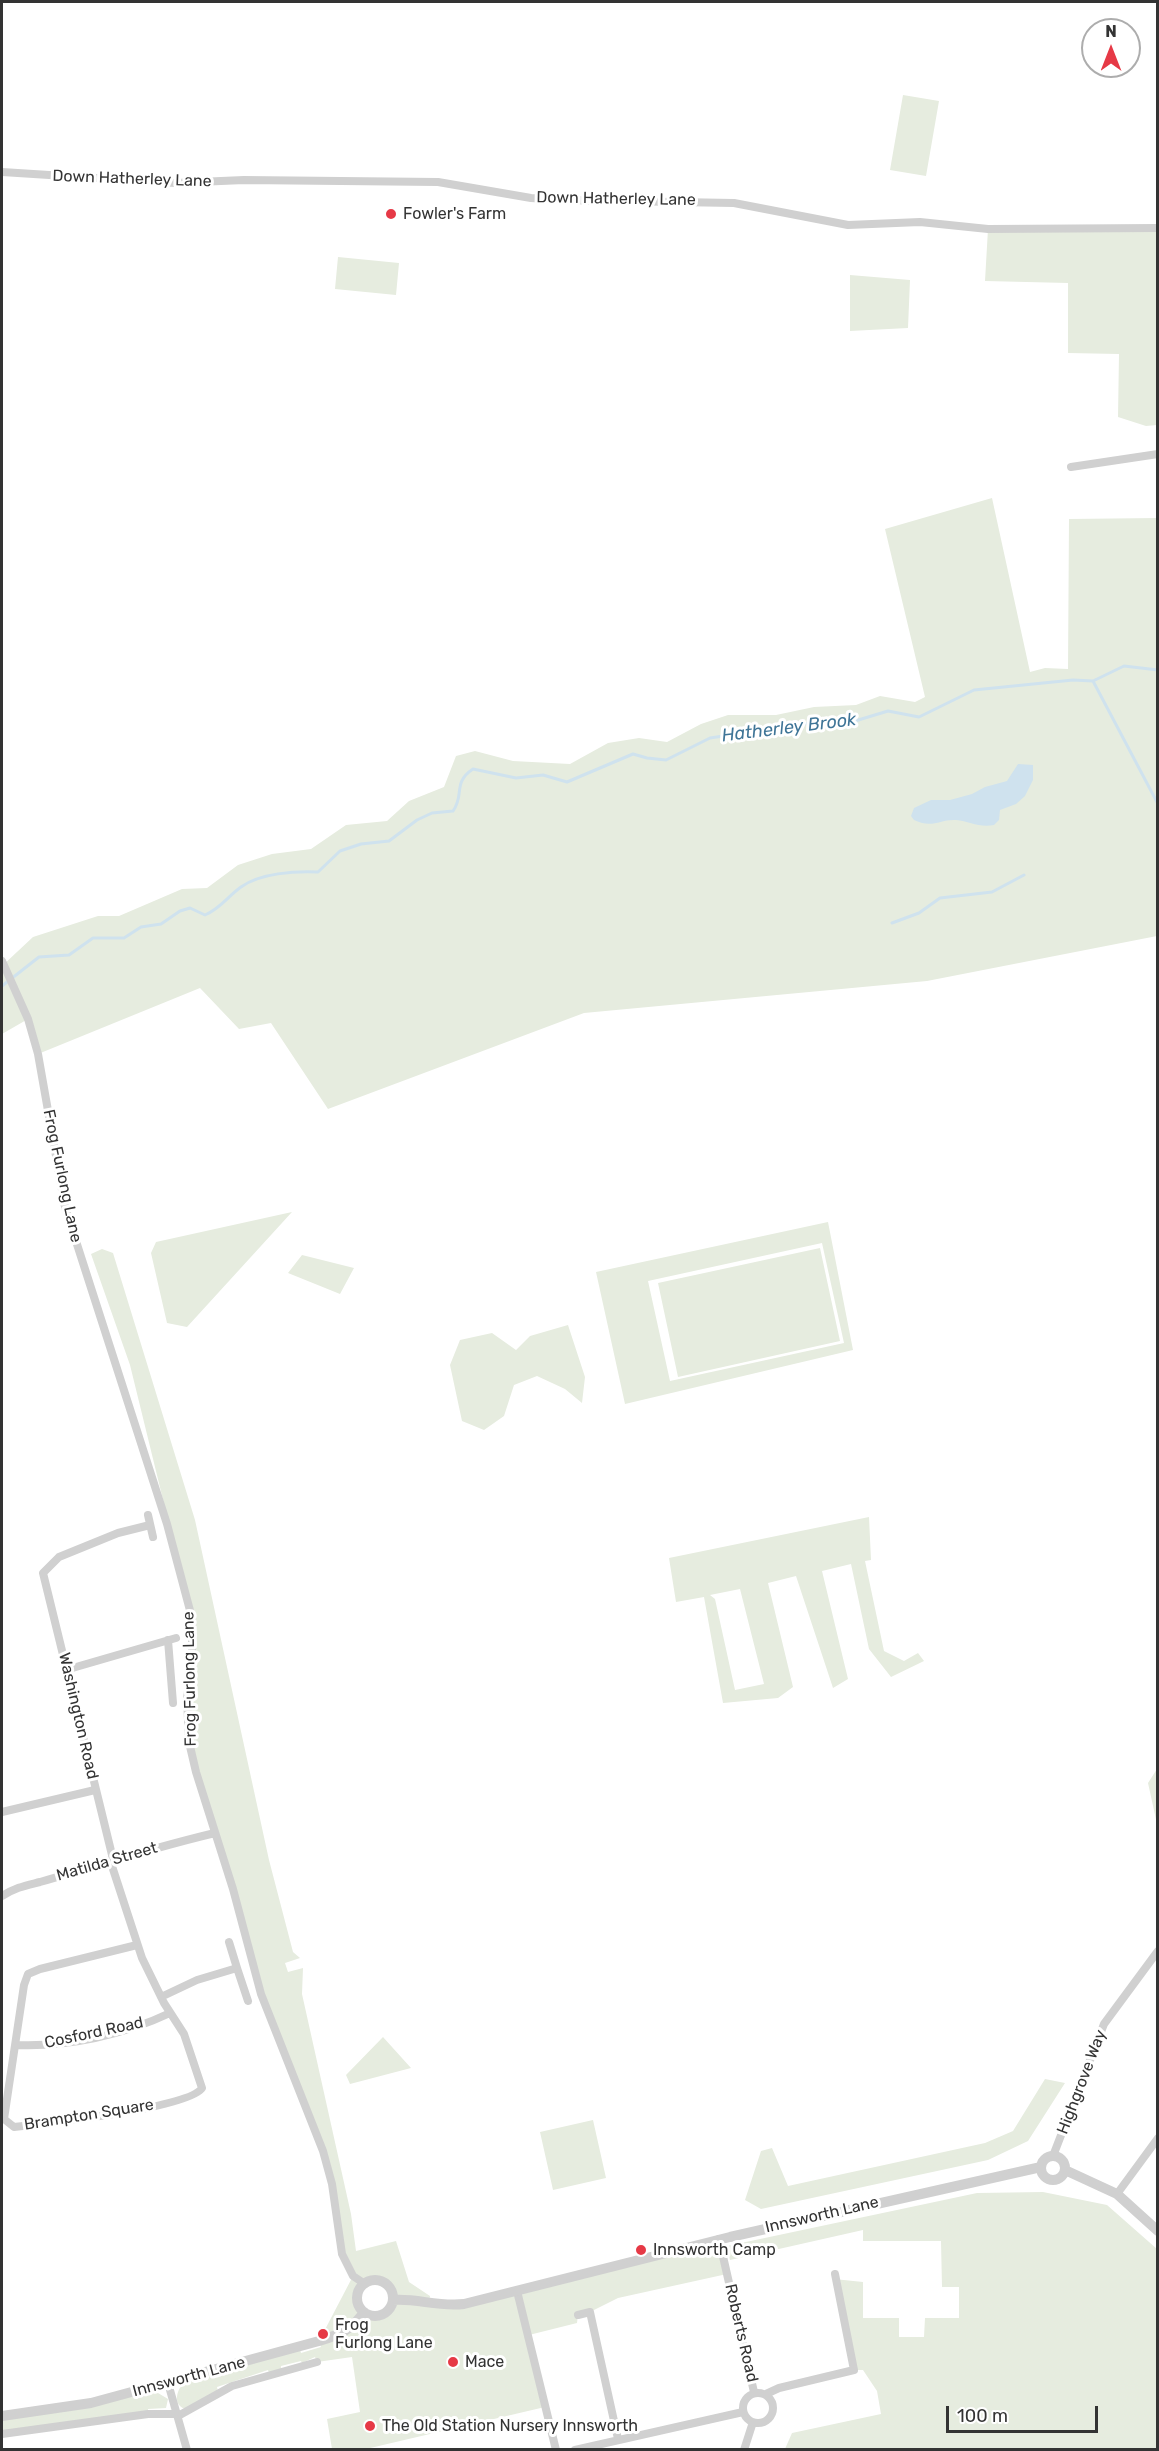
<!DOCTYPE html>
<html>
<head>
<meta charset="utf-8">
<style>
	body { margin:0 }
	#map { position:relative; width:1159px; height:2451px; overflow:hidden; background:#fff; font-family:Rubik,sans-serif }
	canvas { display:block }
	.frame { position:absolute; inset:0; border:3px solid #333; pointer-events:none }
	.north { position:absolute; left:1081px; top:18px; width:60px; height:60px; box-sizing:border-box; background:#fff; border:2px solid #adadad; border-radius:50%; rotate:0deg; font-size:16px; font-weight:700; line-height:24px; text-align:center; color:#333 }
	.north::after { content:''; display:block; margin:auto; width:21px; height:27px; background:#e63946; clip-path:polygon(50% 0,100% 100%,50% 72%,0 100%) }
	.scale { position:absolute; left:946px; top:2406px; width:152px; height:27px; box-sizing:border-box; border:3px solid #333; border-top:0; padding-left:8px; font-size:18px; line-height:21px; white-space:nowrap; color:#333; -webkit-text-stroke:4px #fff; paint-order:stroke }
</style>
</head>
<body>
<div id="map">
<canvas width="1159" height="2451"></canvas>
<div class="frame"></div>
<div class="north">N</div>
<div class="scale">100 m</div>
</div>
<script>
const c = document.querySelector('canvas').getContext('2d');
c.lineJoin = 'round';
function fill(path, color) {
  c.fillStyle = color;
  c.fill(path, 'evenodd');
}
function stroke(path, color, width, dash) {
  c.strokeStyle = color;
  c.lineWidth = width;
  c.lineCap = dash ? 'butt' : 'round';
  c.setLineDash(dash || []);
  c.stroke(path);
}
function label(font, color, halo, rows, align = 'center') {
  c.font = font + ' Rubik,sans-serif';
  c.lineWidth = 6;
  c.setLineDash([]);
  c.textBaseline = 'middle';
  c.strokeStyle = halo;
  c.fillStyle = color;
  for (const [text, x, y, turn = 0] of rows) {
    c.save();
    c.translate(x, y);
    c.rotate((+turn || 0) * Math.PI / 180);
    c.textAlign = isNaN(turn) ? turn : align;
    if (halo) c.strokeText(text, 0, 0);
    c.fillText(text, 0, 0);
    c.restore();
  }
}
fill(new Path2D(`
	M903 95 939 101 926 176 890 170Z
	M1157 228V425L1146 426 1118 417 1119 354 1068 353V283L985 281 988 229Z
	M338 257 399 263 396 295 335 289Z
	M850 275 910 280 908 328 850 331Z
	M992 498 1030 672 1045 668 1068 669 1069 519 1157 518V936L927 981 584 1013 328 1109 271 1023 239 1029 200 988 38 1054 28 1019 2 1034V966L33 937 98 916H119L182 889 207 888 238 865 272 854 311 849 346 825 387 821 409 801 444 787 456 756 475 751 513 761 570 764 608 743 639 738 667 742 701 724 728 715H776L814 707 856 705 880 696 915 702 925 697 885 529Z
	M292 1212 187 1327 167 1323 151 1253 156 1242Z
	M828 1222 853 1350 625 1404 596 1272ZM822 1243 844 1343 670 1381 648 1281Z
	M820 1248 840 1341 678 1377 658 1283Z
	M102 1249 113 1253 195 1520 269 1860 293 1952 300 1958 285 1963 288 1972 303 1968 302 1994 351 2214 356 2251 396 2241 409 2282 430 2296 429 2305 445 2306 719 2239 727 2274 618 2298 590 2312 578 2315 577 2323 529 2335 545 2407 366 2449H332L327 2419 360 2412 352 2357 317 2362 315 2357 302 2363 301 2361 281 2366V2369L269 2373 268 2370 217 2387 218 2391 185 2409C172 2404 177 2390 184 2382L300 2349 301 2353 321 2347 319 2341 353 2276 342 2254 332 2184 261 1994 189 1742 192 1618 130 1365 91 1254ZM373 2281 385 2283 393 2296 391 2307 378 2315 364 2312 358 2302 360 2289Z
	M302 1255 354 1268 340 1294 288 1273Z
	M568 1325 585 1377 582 1403 565 1389 537 1376 514 1385 504 1416 484 1430 462 1421 450 1365 460 1340 492 1333 516 1350 530 1336Z
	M869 1517 871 1560 865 1561 884 1651 904 1661 918 1653 924 1661 891 1677 869 1649 851 1564 822 1571 848 1679 833 1688 796 1576 768 1583 793 1687 778 1698 723 1703 704 1597 676 1602 669 1558ZM740 1589 764 1684 735 1690 715 1599 710 1595Z
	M1157 1769V1824L1148 1783Z
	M383 2037 411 2068 350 2084 346 2075Z
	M1045 2079 1065 2083 1028 2141 988 2160 761 2209 745 2200 761 2151 772 2148 788 2186 985 2143 1013 2131Z
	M593 2120 606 2178 553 2190 540 2132Z
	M1043 2192 1107 2205 1157 2249V2449H785L792 2433 881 2414 877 2391 863 2370H854L834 2279 863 2282V2318H899V2337H924L925 2318H959V2287H942L941 2241H863V2230L730 2260 727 2246 977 2193Z
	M153 2390 168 2399 166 2408 148 2409V2414L2 2434V2420Z`), '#e6ecdf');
fill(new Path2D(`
	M1018 764 1033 765V780L1025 796 1016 804 1000 810 999 820 994 825C979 828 969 821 956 820 939 819 933 829 914 820L911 816 914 808 931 800H950L972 794 985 787 1007 781Z`), '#cfe2ee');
stroke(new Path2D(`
	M1093 681 1158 804
	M892 923 919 913 940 898 992 892 1024 875
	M2 986 39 957 69 955 93 938H124L141 927 161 924 180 911 190 908 205 915C221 908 227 897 241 887 260 873 295 871 318 872L340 851 361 844 389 841 417 820 432 813 453 811C465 795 452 783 473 769L516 778 543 775 567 782 633 754 647 758 666 760 710 738 817 722 855 721 888 711 919 717 974 690 1073 680 1093 681 1124 666 1158 670`), '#cfe2ee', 3);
stroke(new Path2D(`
	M2 172 175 183 244 180 438 182 531 198 561 200 734 203 848 225 920 222 988 229 1158 228
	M1071 467 1158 454
	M2 961 28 1019 38 1054 65 1207 167 1524 192 1618V1661L187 1698 189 1742 196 1772 233 1889 261 1994 323 2151 332 2184 342 2254 353 2276 365 2284
	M148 1515 153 1537
	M168 1640 173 1703
	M69 1669 176 1638
	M2 1812 95 1790
	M113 1859 43 1573 59 1557 118 1533 150 1525
	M110 1860 142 1958 164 2003 184 2034 202 2088C190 2108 43 2124 14 2127L4 2119 24 1985 28 1974 40 1969 137 1945
	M2 1896C17 1887 24 1886 40 1882 98 1865 156 1847 215 1833
	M229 1942 237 1968
	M161 1997 197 1980 237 1968 248 2001
	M17 2045C67 2047 124 2035 170 2013
	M1053 2156 1104 2024 1158 1951
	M1117 2194 1158 2138
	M719 2239 754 2392
	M517 2291 556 2450
	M578 2315 590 2312 618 2439
	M168 2383 187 2450
	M743 2408a15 15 0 1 1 30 0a15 15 0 1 1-30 0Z
	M766 2394 779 2388 854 2370 835 2274
	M178 2416 232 2386 317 2362
	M2 2434 148 2414H177
	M575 2450 743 2412
	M744 2450 753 2422`), '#d0d0d0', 8);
stroke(new Path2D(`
	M1041 2168a12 12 0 1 1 24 0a12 12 0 1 1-24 0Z
	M1065 2170 1117 2194 1158 2231
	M357 2298a18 18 0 1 1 36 0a18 18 0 1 1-36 0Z
	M393 2300C417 2298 437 2307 464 2304L730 2237 1041 2167
	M2 2416 91 2403 319 2341C339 2335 353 2329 364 2312`), '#d0d0d0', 10);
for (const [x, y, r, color] of [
	[391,214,6,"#e63946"],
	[641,2250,6,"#e63946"],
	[323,2334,6,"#e63946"],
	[453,2362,6,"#e63946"],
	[370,2426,6,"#e63946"]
]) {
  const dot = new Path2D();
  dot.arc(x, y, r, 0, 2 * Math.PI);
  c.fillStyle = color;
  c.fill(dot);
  stroke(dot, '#fff', 2);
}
label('16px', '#333', '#fff', [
	["Down Hatherley Lane",132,179,2],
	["Down Hatherley Lane",616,199,1],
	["Frog Furlong Lane",62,1176,78],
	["Frog Furlong Lane",190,1679,-91],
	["Washington Road",78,1716,77],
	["Matilda Street",107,1862,-16],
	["Cosford Road",94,2033,-12],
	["Highgrove Way",1082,2082,-69],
	["Brampton Square",89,2115,-9],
	["Innsworth Lane",822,2215,-13],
	["Roberts Road",741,2333,77],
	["Innsworth Lane",189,2377,-15]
]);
label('16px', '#333', '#fff', [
	["Fowler's Farm",403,214],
	["Innsworth Camp",653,2250],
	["Frog",335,2325],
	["Furlong Lane",335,2343],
	["Mace",465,2362],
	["The Old Station Nursery Innsworth",382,2426]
], 'left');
label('italic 18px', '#3f7597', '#fff', [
	["Hatherley Brook",789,728,-7]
]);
</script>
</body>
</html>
